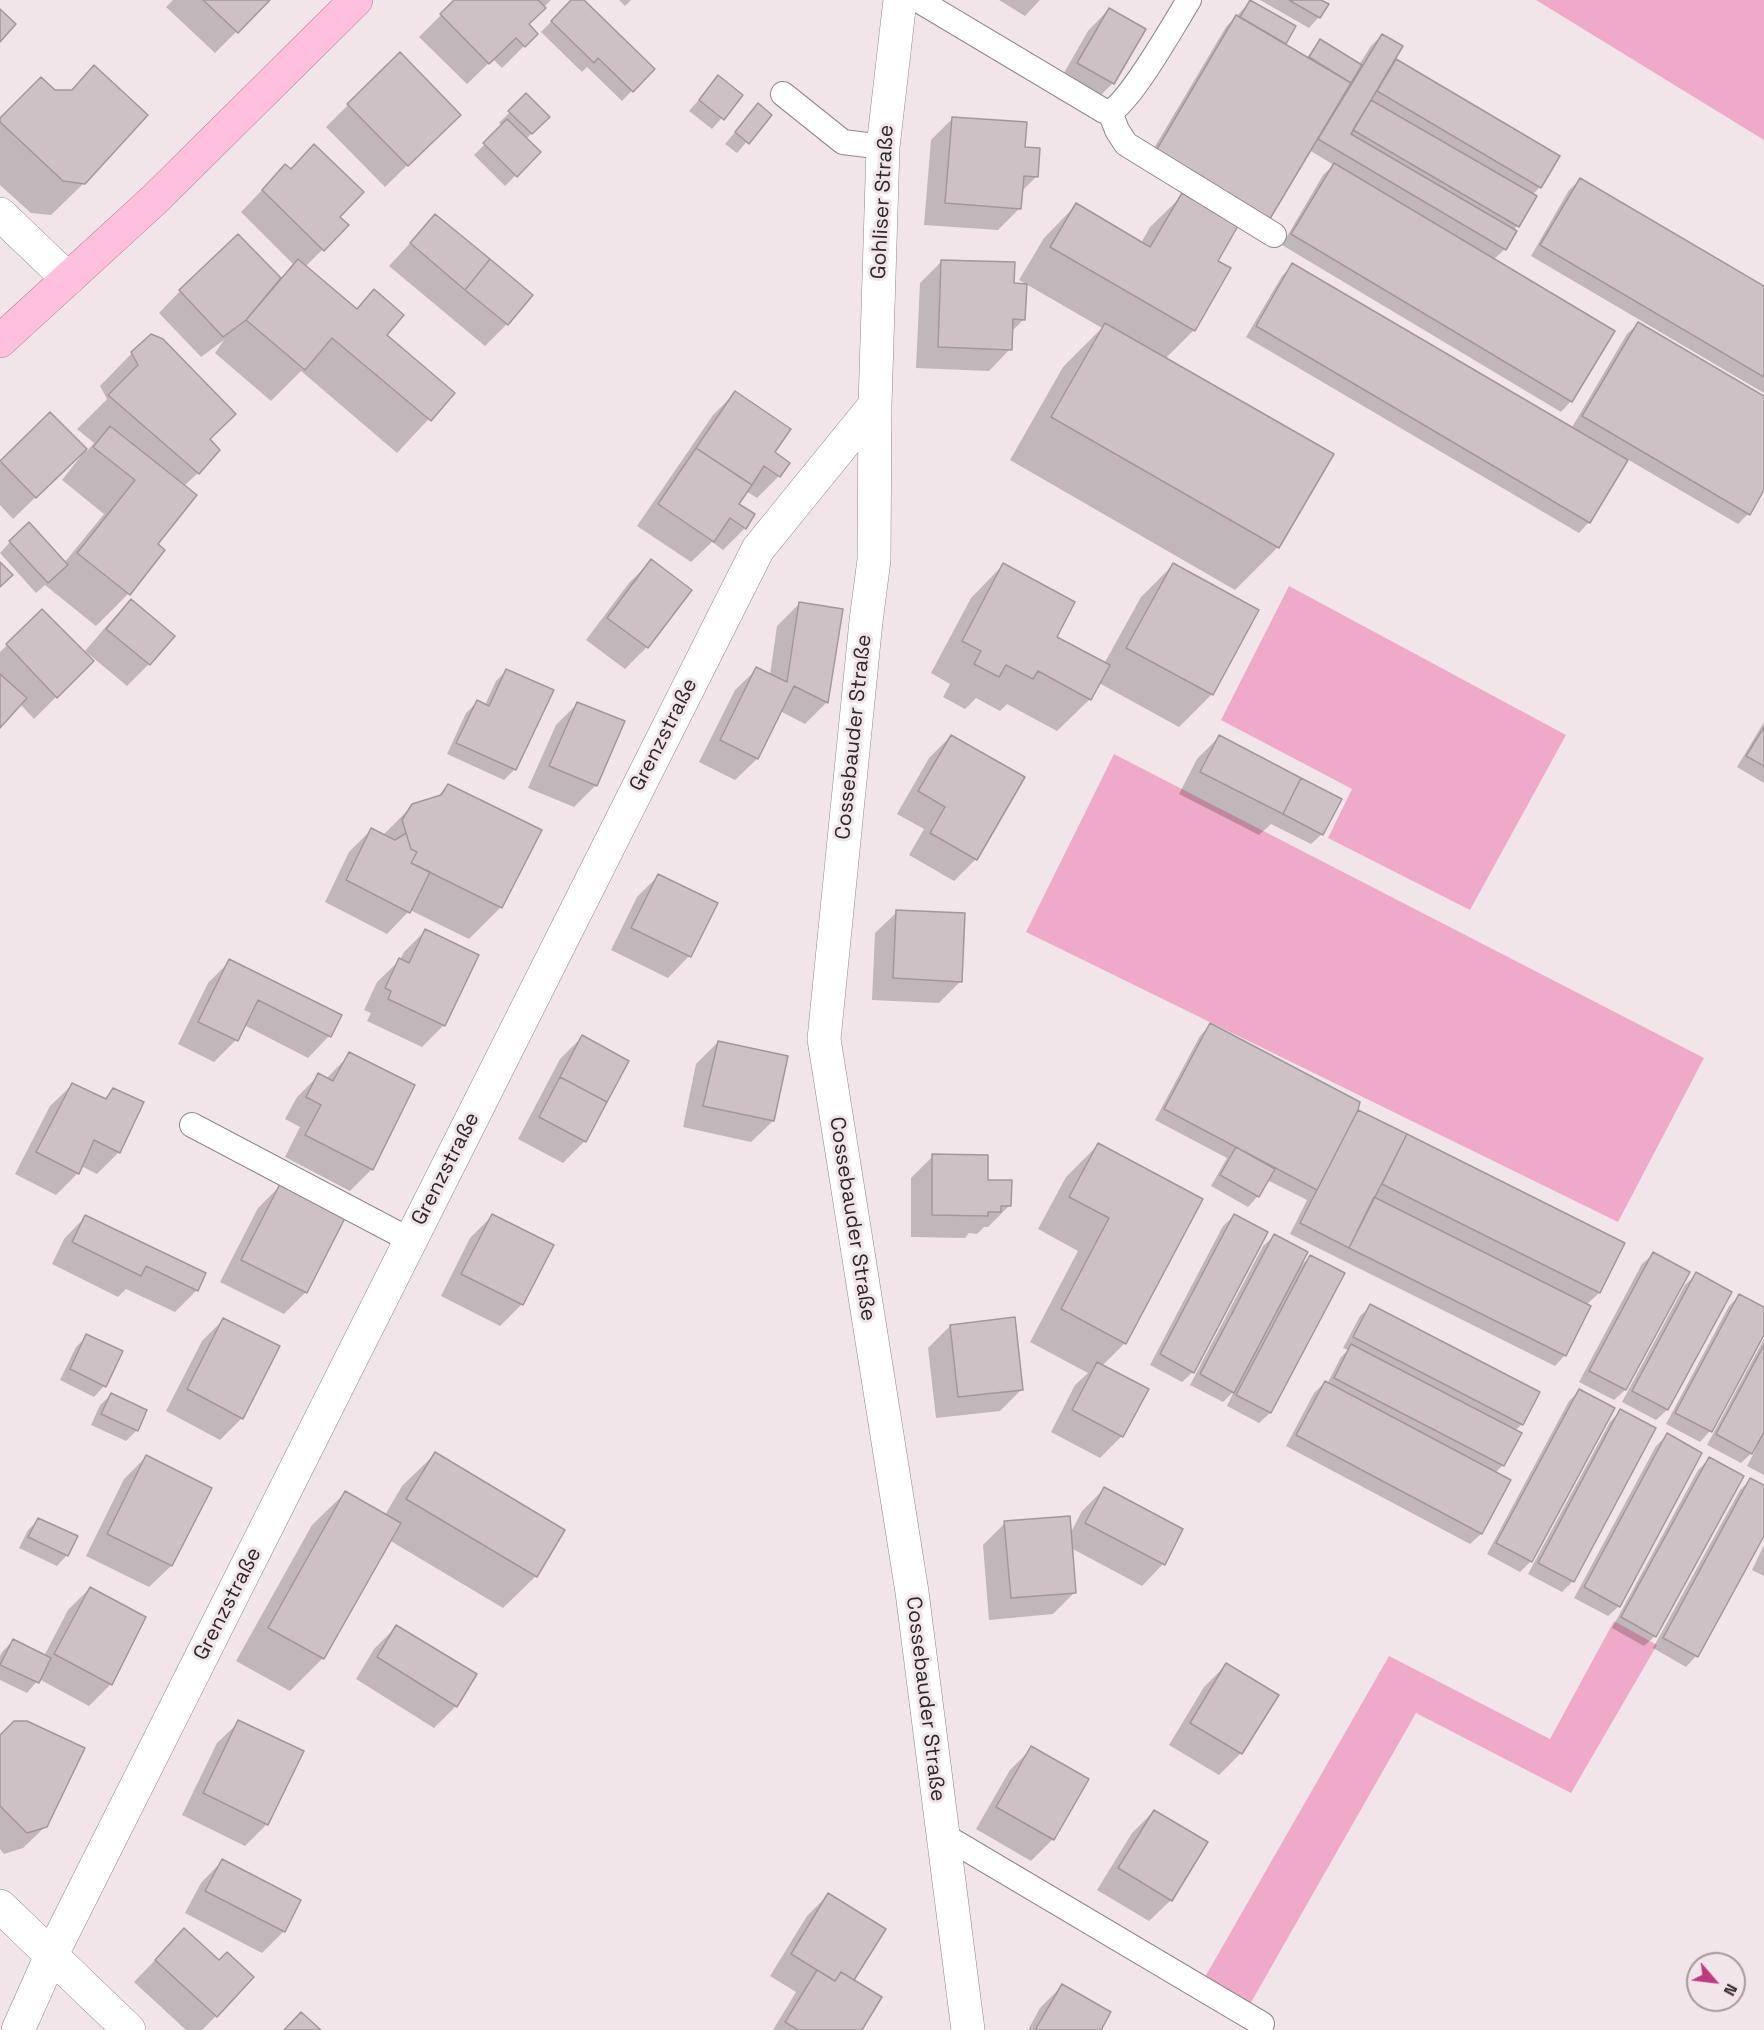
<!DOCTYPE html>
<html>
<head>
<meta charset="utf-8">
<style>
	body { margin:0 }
	#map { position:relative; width:1764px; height:2030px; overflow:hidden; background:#f1e5ea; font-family:"Space Grotesk",sans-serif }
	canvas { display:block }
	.north { position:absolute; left:1686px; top:1952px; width:60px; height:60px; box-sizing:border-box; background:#f1e5ea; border:2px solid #a39a9d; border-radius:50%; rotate:118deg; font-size:16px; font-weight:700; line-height:24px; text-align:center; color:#2d292a }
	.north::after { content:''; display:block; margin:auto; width:21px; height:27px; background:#be3b81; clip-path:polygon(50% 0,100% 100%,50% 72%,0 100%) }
</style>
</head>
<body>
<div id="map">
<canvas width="1764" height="2030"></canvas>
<div class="north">N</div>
</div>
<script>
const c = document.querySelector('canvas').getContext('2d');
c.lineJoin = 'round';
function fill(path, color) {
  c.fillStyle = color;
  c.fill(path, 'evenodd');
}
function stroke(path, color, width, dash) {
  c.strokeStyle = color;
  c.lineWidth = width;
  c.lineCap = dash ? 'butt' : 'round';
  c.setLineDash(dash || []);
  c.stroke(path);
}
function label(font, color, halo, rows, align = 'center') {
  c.font = font + ' "Space Grotesk",sans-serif';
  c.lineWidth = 6;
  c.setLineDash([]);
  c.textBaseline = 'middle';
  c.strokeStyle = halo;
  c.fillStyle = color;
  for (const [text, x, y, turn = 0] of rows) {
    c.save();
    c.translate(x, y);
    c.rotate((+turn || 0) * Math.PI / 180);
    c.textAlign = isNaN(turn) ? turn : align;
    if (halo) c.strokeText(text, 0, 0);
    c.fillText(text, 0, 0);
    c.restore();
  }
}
fill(new Path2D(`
	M1536 0H1764V140Z
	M1289 586 1566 735 1470 910 1328 838 1352 789 1221 720Z
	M1114 754 1704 1058 1618 1222 1026 932Z
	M1614 1621 1657 1645 1571 1793 1416 1713 1249 2006 1205 1977 1389 1656 1550 1739Z`), '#f0aac9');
fill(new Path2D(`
	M173 0H268L215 53 166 7Z
	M456 0H551L527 24 536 34 502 68 493 59 467 84 419 37Z
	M573 0H582L653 69 622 101 587 67 582 72 541 32Z
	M619 0H631L625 6Z
	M999 0H1040L1025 16Z
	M1260 0H1318L1319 17 1309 28Z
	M1251 1 1294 26 1284 44 1307 57 1321 41 1359 65 1371 46 1382 35 1393 59 1558 156 1540 187 1532 195 1505 249 1493 260 1571 401 1561 412 1282 245 1323 175 1334 165 1309 150 1144 165 1226 27Z
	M1109 9 1113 83 1091 105 1057 85 1088 31Z
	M94 67 84 183 51 215 31 213 0 185V120L55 92 70 91Z
	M719 77 741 96 712 129 689 111Z
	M526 96 548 117 526 139 539 152 505 186 474 155 503 126 499 123Z
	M348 105 437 136 385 187 326 127Z
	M758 105 770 115 737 153 725 144Z
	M953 118 1023 148 1036 177 1021 192 1020 208 998 230 924 225 931 140Z
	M285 166 347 225 305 267 355 310 374 291 385 335 453 393 397 453 301 371 271 401 215 353 224 340 201 357 159 313 180 291 280 279 294 265 241 212Z
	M1580 180 1764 288V393L1531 256 1569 190Z
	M1183 195 1216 261 1229 269 1194 330 1165 359 1332 454 1277 548 1235 590 1010 460 1063 367 1102 328 1019 280 1044 238 1076 205 1141 243 1150 227Z
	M435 216 507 324 485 346 389 266Z
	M942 261 1012 284 1024 319 1011 332 1010 349 989 371 916 368 920 283Z
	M1293 265 1571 429 1627 334 1638 324 1764 398V487L1748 514 1738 524 1627 459 1589 522 1579 533 1246 337 1282 276Z
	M132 353 208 439 198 473 184 486 156 544 163 550 128 594 96 626 45 585 36 593 0 553 10 542 64 563 104 514 62 480 80 457 78 456 13 519 0 505V463L50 414 87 451 94 443 77 429 107 399 100 386Z
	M735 393 772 452 788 463 779 476 757 498 746 491 737 504 745 528 723 550 712 542 691 562 637 526 713 415Z
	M651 561 690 590 647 647 625 669 586 640 629 583Z
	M1003 565 1055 637 1104 664 1141 597 1173 565 1257 610 1212 694 1179 727 1099 683 1090 699 1057 731 1007 704 1000 711 976 698 965 709 943 697 950 684 931 673 971 598Z
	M131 601 173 636 149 664 127 686 85 651 109 623Z
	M799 604 827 702 805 724 780 711 757 759 735 780 699 762 735 690 757 669 770 675 777 626Z
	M42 611 92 661 34 719 20 704 0 725V652Z
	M506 671 552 691 515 769 504 780 447 754 466 713 477 702 485 705 496 681Z
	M578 703 596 785 574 807 528 788 556 725Z
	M1764 722V783L1737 767Z
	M951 736 976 859 954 881 909 855 924 829 897 814 929 758Z
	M1219 737 1322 834 1311 844 1271 824 1259 835 1179 794 1197 759Z
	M448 786 501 907 469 939 410 910 387 934 325 902 349 852 371 830 383 835 412 806 436 798Z
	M659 875 716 904 689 956 668 978 611 950 637 897Z
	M897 912 961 981 939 1003 872 1000 875 933Z
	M425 931 444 1025 422 1047 367 1021 371 1013 364 1010 377 982 400 960 404 952Z
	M230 961 329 1036 308 1058 244 1025 236 1040 214 1062 178 1044 208 983Z
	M1210 1025 1357 1110 1623 1244 1599 1293 1586 1305 1565 1355 1555 1366 1290 1234 1307 1200 1267 1180 1258 1196 1248 1207 1211 1186 1227 1158 1155 1120 1200 1036Z
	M582 1037 627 1061 584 1142 563 1163 518 1139 560 1059Z
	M718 1042 773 1121 751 1142 683 1127 696 1064Z
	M350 1054 372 1169 350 1191 285 1157 300 1127 285 1119 297 1097 319 1075 326 1079Z
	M72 1085 104 1099 113 1090 119 1152 97 1174 81 1166 78 1173 56 1195 15 1174 50 1106Z
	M1098 1145 1201 1200 1125 1343 1102 1366 1146 1390 1122 1436 1100 1458 1051 1432 1075 1385 1088 1373 1030 1342 1078 1251 1038 1229 1066 1177Z
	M933 1156 987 1181 1010 1205 988 1227H984L977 1234 969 1233 965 1238 911 1237V1178Z
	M280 1186 306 1292 284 1314 220 1282 258 1208Z
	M492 1216 522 1304 500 1326 441 1296 470 1238Z
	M1234 1216 1193 1372 1182 1382 1150 1365 1223 1226Z
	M85 1217 204 1274 196 1291 175 1312 126 1289 118 1297 52 1264 64 1239Z
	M1274 1236 1299 1268 1310 1256 1343 1274 1270 1413 1259 1423 1227 1406 1234 1391 1223 1402 1190 1385 1263 1246Z
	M1653 1254 1688 1272 1625 1390 1614 1400 1579 1382 1642 1264Z
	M1696 1274 1730 1293 1667 1410 1656 1420 1622 1402 1685 1285Z
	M1739 1296 1764 1309V1332L1710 1431 1700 1442 1666 1424 1729 1306Z
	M1371 1306 1522 1424 1515 1431 1503 1465 1495 1473 1509 1481 1481 1534 1470 1544 1286 1446 1314 1393 1325 1382 1327 1384 1341 1357 1348 1350 1343 1348 1360 1316Z
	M223 1320 242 1418 220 1440 166 1411 202 1341Z
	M950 1326 1022 1389 1000 1411 936 1418 928 1348Z
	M87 1336 121 1352 104 1386 94 1397 60 1380 76 1347Z
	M1764 1339V1475L1747 1466 1756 1449 1741 1463 1707 1445Z
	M1579 1391 1531 1561 1520 1572 1487 1554 1569 1401Z
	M111 1395 145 1411 137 1430 126 1441 91 1425 100 1405Z
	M1620 1411 1654 1429 1572 1582 1562 1592 1528 1574 1610 1422Z
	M1667 1435 1619 1606 1608 1616 1574 1598 1656 1446Z
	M435 1454 536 1576 503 1608 389 1540 322 1659 290 1691 236 1661 312 1525 345 1493 385 1515 402 1486Z
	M146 1457 171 1566 149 1587 86 1556 124 1479Z
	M1709 1459 1655 1636 1644 1646 1612 1628 1698 1470Z
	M1750 1480 1764 1487V1532L1696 1656 1686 1667 1653 1648 1740 1490Z
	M1104 1489 1163 1564 1142 1586 1071 1548 1075 1592 1053 1614 989 1620 983 1545 1005 1523 1070 1534 1082 1511Z
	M38 1520 67 1555 57 1566 19 1548 28 1530Z
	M1764 1545V1576L1752 1570Z
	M90 1588 111 1684 89 1706 39 1679 27 1693 0 1680V1656L3 1651 13 1641 44 1656 68 1610Z
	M396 1627 456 1706 434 1728 356 1679 374 1649Z
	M1226 1665 1276 1695 1241 1753 1219 1775 1169 1745 1204 1687Z
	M239 1722 267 1824 245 1846 182 1815 217 1743Z
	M0 1737 46 1826 23 1848 4 1854 0 1849Z
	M1032 1748 1087 1780 1053 1839 1031 1861 976 1829 1010 1770Z
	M1154 1811 1171 1900 1149 1921 1097 1890 1132 1833Z
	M222 1861 284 1931 262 1953 185 1913 201 1883Z
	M828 1895 852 1980 861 2030H773L796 1992 770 1976 807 1916Z
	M184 1930 219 1962 216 2016 202 2030H186L134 1982Z
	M1062 1986 1099 2030H1028L1040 2008Z`), '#0003');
const building = new Path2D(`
	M203 0H270L238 33Z
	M454 0H538L546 8 529 24 538 34 525 47 516 38 489 64 440 14Z
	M571 0H584L655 69 633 92 598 58 594 63 551 21Z
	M1250 0 1296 26 1286 44 1240 17Z
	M1289 0H1321L1329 4 1320 18Z
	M1109 8 1146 29 1114 84 1077 63Z
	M0 9 16 24 0 42Z
	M1236 15 1351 83 1268 222 1154 154Z
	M1382 34 1403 46 1351 134 1517 231 1506 250 1318 139Z
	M1320 39 1362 65 1351 83 1309 57Z
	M400 52 461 115 408 166 347 104Z
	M1396 59 1560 156 1541 188 1377 91Z
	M94 65 148 115 85 184 63 181 0 122V118L41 77 55 90H72Z
	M718 75 743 95 724 120 699 100Z
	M526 93 550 117 532 134 508 111Z
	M1371 100 1537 196 1519 227 1353 130Z
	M758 103 772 115 749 144 735 132Z
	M952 117 1027 122 1025 147 1040 148 1038 177 1024 176 1021 209 945 203Z
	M507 119 541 152 517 177 483 143Z
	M314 144 364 192 340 217 349 225 324 251 262 190 285 164 291 169Z
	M1334 163 1615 331 1572 402 1291 234Z
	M1580 178 1764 286V377L1540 245Z
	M1182 193 1238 226 1218 261 1231 268 1195 331 1050 247 1076 203 1150 247Z
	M435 214 490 259 465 290 410 243Z
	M238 234 281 278 246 320 223 337 179 290Z
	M298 259 357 309 374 289 404 315 387 335 455 393 431 421 332 338 305 370 246 320Z
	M490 259 533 295 508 325 465 290Z
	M941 260 1015 262 1014 283 1027 284 1025 320 1013 319 1012 350 938 347Z
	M1292 263 1628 460 1590 523 1256 326Z
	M1638 322 1764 396V490L1750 515 1582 416Z
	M1105 323 1334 454 1279 548 1051 417Z
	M151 334 163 339 236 414 210 439 220 450 199 474 108 395 138 365 131 352Z
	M735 391 791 429 775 452 790 463 780 477 764 466 752 485 696 448Z
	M50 412 87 449 36 498 0 461Z
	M110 426 197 495 158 544 165 550 130 595 77 553 135 480 93 447Z
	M696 448 752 485 739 504 755 514 746 529 730 518 714 542 658 504Z
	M29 522 68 565 48 583 9 541Z
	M651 559 692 590 648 648 607 618Z
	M0 562 13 575 0 587Z
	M1003 563 1075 602 1057 637 1110 665 1091 700 1038 671 1033 679 1006 665 999 677 974 664 981 651 962 641Z
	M1173 563 1259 610 1213 695 1126 648Z
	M131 599 175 636 150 665 106 629Z
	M799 602 843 609 828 703 794 686 758 759 720 740 756 667 787 682Z
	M42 609 94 661 57 698 6 644Z
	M506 669 554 690 516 770 456 743 477 700 489 706Z
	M0 674 27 698 0 728Z
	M577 702 625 721 597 786 549 766Z
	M1764 727V766L1746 756Z
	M951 735 1025 777 977 860 930 833 945 807 918 791Z
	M1219 735 1301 778 1283 814 1200 772Z
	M1301 778 1342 799 1323 835 1283 814Z
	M448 784 542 830 502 908 411 863 417 852 411 849 402 820 412 804 441 795Z
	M371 828 395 840 406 833 411 849 417 852 411 863 430 872 410 913 346 880Z
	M658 874 718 903 691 957 631 928Z
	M896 910 965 913 962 982 893 978Z
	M425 929 479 955 445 1026 388 999 391 991 385 988 399 958 409 963Z
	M229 959 342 1015 331 1037 258 1000 238 1041 198 1022Z
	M1210 1023 1360 1102 1358 1110 1317 1190 1164 1109Z
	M582 1035 629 1061 607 1102 560 1077Z
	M718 1041 788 1056 774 1121 703 1106Z
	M349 1052 415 1085 373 1170 305 1135 321 1105 306 1097 318 1073 333 1081Z
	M560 1077 607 1102 586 1142 539 1117Z
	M72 1083 106 1099 113 1088 144 1102 120 1153 94 1140 79 1174 36 1152Z
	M1358 1110 1407 1134 1349 1248 1300 1223Z
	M1407 1134 1625 1243 1600 1293 1382 1184Z
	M1098 1143 1203 1199 1126 1344 1061 1309 1109 1218 1069 1197Z
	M1236 1147 1275 1169 1259 1197 1220 1175Z
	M932 1154 988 1155V1180H1012L1011 1206H1001V1212H988V1216L932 1215Z
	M280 1184 346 1216 307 1293 241 1260Z
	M1374 1197 1591 1306 1566 1356 1349 1248Z
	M492 1214 554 1245 523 1305 461 1274Z
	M1234 1214 1268 1232 1194 1373 1160 1354Z
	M85 1215 206 1273 198 1291 146 1266 141 1276 72 1242Z
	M1274 1234 1308 1252 1234 1393 1200 1374Z
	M1653 1252 1690 1272 1626 1390 1589 1371Z
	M1310 1255 1345 1273 1271 1413 1236 1395Z
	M1696 1272 1732 1292 1668 1410 1632 1391Z
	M1739 1294 1764 1307V1335L1712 1432 1675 1413Z
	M1370 1304 1540 1392 1523 1425 1353 1337Z
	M1015 1317 1023 1390 958 1397 950 1325Z
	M223 1318 280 1346 243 1419 187 1389Z
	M86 1334 123 1351 106 1387 70 1369Z
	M1351 1344 1522 1433 1504 1466 1334 1378Z
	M1764 1345V1432L1752 1454 1716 1434Z
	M1097 1362 1149 1389 1123 1437 1072 1410Z
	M1325 1381 1511 1480 1482 1534 1296 1435Z
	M1579 1389 1615 1408 1532 1562 1496 1543Z
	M111 1393 147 1410 138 1431 101 1414Z
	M1620 1409 1656 1428 1574 1582 1538 1563Z
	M1667 1433 1702 1453 1620 1607 1584 1587Z
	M435 1452 565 1530 537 1577 406 1499Z
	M146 1455 212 1488 172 1566 107 1534Z
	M1709 1457 1744 1476 1656 1637 1621 1617Z
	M1750 1478 1764 1485V1536L1698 1657 1663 1638Z
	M1104 1487 1183 1529 1165 1565 1085 1523Z
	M345 1491 401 1523 324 1659 268 1628Z
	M1070 1516 1076 1593 1011 1598 1004 1521Z
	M38 1518 78 1536 68 1556 28 1537Z
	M90 1587 146 1617 112 1685 54 1654Z
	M396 1625 477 1674 457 1707 377 1657Z
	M13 1639 51 1658 39 1683 0 1665Z
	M1226 1663 1279 1695 1242 1754 1190 1723Z
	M238 1720 304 1751 268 1825 203 1793Z
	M14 1721H27L85 1748 47 1827 27 1833 0 1806V1735Z
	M1031 1746 1089 1779 1054 1840 996 1807Z
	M1154 1810 1208 1842 1172 1901 1118 1868Z
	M222 1859 301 1900 285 1932 205 1891Z
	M828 1893 886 1929 854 1980 841 1972 835 1981 791 1954Z
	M184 1928 219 1960 227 1952 254 1977 217 2017 155 1960Z
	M817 1970 835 1981 841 1972 882 1997 862 2030H798L785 2022Z
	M1062 1984 1111 2012 1101 2030H1035Z
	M301 2012 321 2030H284Z`);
fill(building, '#cdc1c6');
stroke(building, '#a2979b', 1.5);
const service = new Path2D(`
	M918 0 1104 111 1110 112C1131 101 1174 24 1189 0
	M783 94 843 142 883 147
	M1110 112 1117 130 1126 144 1274 235
	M192 1125 410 1240
	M943 1835 1262 2024`);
const minor = new Path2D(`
	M900 0 883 147 875 405 874 560 866 621 824 1039 912 1592 968 2030
	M0 214 68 279
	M0 1906 129 2030
	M18 2030 51 1956 758 549 875 405`);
const primary = new Path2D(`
	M0 341 154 200 356 0`);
stroke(service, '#92878b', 26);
stroke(minor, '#92878b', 34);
stroke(primary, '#b4708f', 34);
stroke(service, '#fff', 24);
stroke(minor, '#fff', 33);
stroke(primary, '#fec0dd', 33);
label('21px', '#2d292a', '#f1e5ea', [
	["Gohliser Straße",883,202,-87],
	["Grenzstraße",664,735,-63],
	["Cossebauder Straße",854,737,-84],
	["Grenzstraße",446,1169,-63],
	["Cossebauder Straße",852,1219,81],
	["Grenzstraße",228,1604,-63],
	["Cossebauder Straße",925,1699,83]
]);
</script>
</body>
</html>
